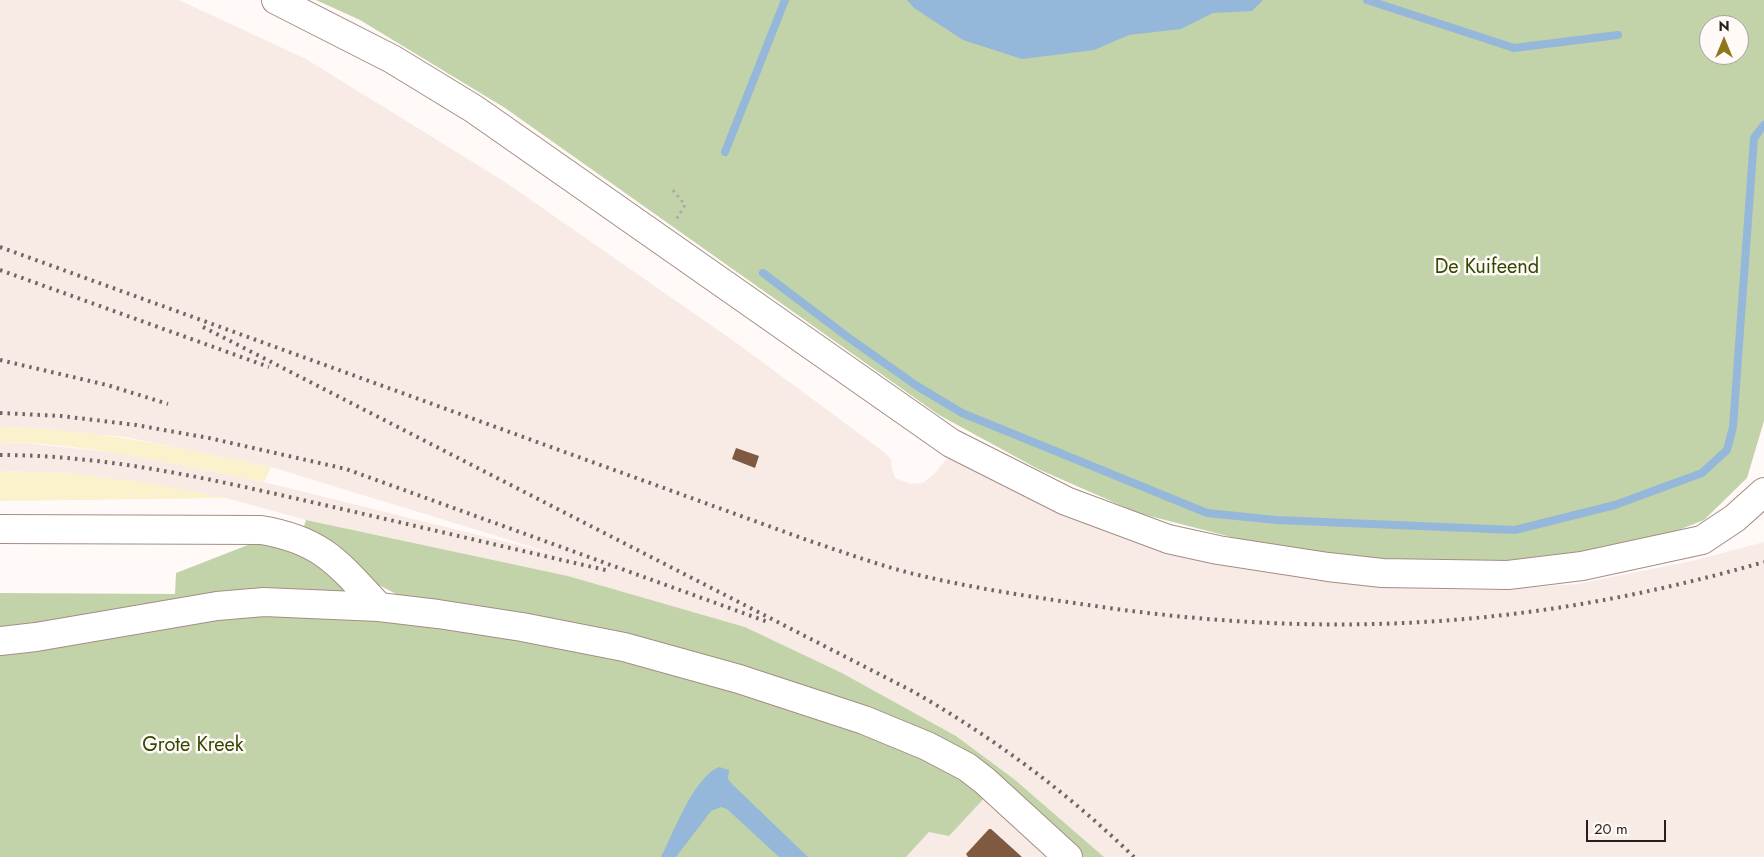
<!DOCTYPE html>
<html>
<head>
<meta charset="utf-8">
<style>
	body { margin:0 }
	#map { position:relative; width:1764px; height:857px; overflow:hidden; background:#fff9f7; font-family:Jost,sans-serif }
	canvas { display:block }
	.north { position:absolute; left:1699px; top:15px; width:50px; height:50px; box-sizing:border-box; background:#fff9f7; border:1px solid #a9a29f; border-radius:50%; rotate:0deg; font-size:14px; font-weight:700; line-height:20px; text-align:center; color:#281f1b }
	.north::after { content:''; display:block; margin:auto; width:18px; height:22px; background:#90761b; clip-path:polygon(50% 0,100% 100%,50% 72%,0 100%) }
	.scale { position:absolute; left:1586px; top:820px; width:80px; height:22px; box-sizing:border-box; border:2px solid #281f1b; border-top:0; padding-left:6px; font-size:15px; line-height:18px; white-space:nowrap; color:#281f1b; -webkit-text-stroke:4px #fff9f7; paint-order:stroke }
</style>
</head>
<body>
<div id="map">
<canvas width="1764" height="857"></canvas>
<div class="north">N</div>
<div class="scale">20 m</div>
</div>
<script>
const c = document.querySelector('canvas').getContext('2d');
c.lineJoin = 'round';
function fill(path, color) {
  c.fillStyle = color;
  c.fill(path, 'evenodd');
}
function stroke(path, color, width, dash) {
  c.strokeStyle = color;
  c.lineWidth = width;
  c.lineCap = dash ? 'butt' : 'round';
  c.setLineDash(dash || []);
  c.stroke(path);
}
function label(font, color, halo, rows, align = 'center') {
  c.font = font + ' Jost,sans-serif';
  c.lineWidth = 5;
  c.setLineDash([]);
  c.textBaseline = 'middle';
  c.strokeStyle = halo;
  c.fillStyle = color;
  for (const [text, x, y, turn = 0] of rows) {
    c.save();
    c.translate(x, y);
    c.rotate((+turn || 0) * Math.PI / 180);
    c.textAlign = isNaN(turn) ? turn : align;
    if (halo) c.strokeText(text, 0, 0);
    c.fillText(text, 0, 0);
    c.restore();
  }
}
fill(new Path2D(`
	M0 0H179L306 59 505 182 738 344 884 452 891 459 892 469 895 478 911 484 923 483 935 473 949 456 1237 564 1317 580 1422 589 1493 590 1576 584 1692 561 1764 542V857H1104L1014 779 956 736 842 673 745 627 568 576 306 520 226 498 65 473 0 471V442L25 443 120 453 264 482 559 555 271 467 125 437 31 428 0 427Z
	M996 784 1083 857H906L929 832Z`), '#f8ebe6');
fill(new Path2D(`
	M316 0H1764V421L1747 478 1704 520 1663 536 1576 557 1468 563 1371 558 1262 545 1138 513 1038 469 939 415 505 108 360 20ZM1709 25H1739V55H1709Z
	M306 520 568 576 745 627 842 673 956 736 1014 779 1104 857H1083L996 784 946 749 410 601 363 577 302 533Z
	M261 544C293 551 329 562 345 592L0 631V593L175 594 176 573 248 545Z
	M275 611 374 615 655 662 894 740 988 794 949 836 929 832 906 857H0V653L189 619Z`), '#c2d3a9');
fill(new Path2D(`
	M0 427C92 428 181 448 271 467L264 482C177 465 89 443 0 442Z
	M0 471 65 473 136 481 226 498 0 501Z`), '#fbf1cc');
fill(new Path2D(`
	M907 0H1263L1252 11 1213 13 1181 29 1129 35 1094 50 1022 59 963 40 914 8Z
	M719 767 729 770 728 779 733 785 808 857H779L727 809 721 807 711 811 676 857H661C674 832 693 778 719 767Z`), '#95b7d9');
stroke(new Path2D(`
	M1367 0 1514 48 1618 35
	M725 152 785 0
	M763 273 849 338 917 386 962 413 1207 513 1276 520 1515 530 1615 505 1702 473 1727 450 1733 427 1754 138 1764 125`), '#95b7d9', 8);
fill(new Path2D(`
	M736 448 759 456 755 468 732 459Z
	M989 829H991L1022 857H968L966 854Z`), '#7f5a40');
const minor = new Path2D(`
	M276 0 392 59 474 109 951 443 1066 501 1168 539 1218 550 1328 567 1382 573 1508 575 1582 566 1702 540 1735 518 1764 492
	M0 529 261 530C322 540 339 564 379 607
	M0 641 36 637 217 606 264 602 379 607 438 614 522 627 624 647 739 679 864 720 927 746 967 767 985 781 1068 857`);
stroke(minor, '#a48d84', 30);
stroke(new Path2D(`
	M673 190 685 205 676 220`), '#b0a8a6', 3, [2.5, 4]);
stroke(minor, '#fff', 28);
stroke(new Path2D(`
	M0 247 807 540C843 552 878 565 914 574 976 589 1039 598 1102 607 1334 640 1538 627 1764 562
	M0 270 269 367
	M203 327 914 692C994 738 1068 793 1134 857
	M0 360 107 385 168 404
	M0 413 61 416 136 425 209 438 346 469 768 622
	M0 455C109 455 215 480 320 504 417 526 513 549 610 571`), '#6f6764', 4, [2.5, 5]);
label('20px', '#334701', '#fff9f7', [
	["De Kuifeend",1487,268],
	["Grote Kreek",193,746]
]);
</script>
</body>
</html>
